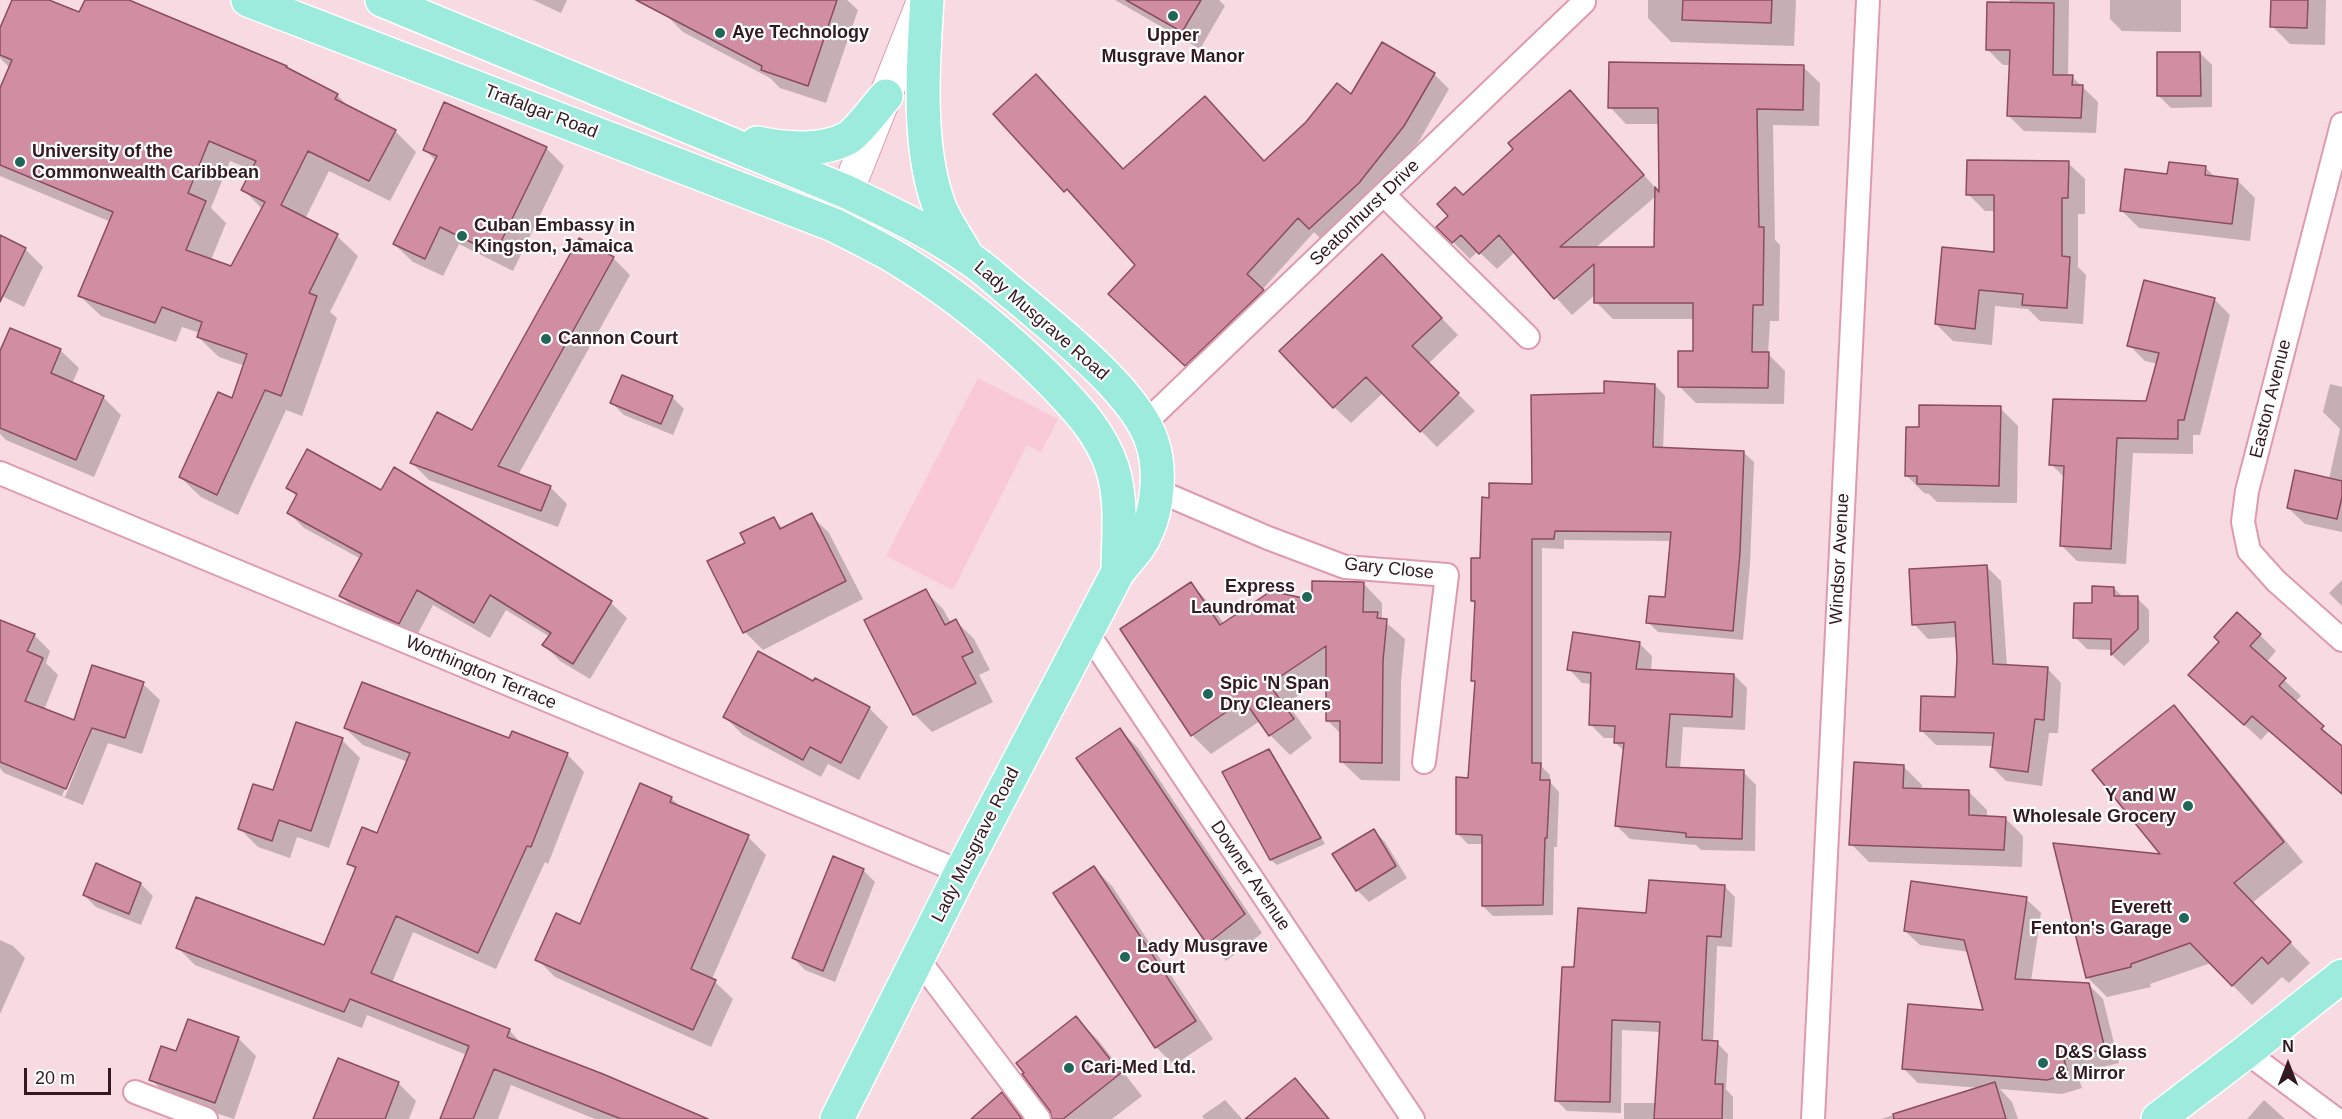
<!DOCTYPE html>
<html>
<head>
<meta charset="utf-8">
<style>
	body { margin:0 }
	#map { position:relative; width:2342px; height:1119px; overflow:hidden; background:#f7dae2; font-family:Helvetica,sans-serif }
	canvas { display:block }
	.north { position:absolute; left:2258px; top:1035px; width:60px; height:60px; -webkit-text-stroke:4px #fff; paint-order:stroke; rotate:0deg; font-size:16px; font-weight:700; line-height:24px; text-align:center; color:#331922 }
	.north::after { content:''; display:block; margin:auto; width:21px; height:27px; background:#331922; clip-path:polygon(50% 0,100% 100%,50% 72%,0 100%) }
	.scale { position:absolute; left:24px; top:1068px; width:87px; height:27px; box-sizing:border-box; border:3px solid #331922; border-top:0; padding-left:8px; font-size:18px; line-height:21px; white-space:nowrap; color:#331922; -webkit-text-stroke:4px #fff; paint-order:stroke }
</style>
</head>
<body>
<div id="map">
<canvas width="2342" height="1119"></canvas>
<div class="north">N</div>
<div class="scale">20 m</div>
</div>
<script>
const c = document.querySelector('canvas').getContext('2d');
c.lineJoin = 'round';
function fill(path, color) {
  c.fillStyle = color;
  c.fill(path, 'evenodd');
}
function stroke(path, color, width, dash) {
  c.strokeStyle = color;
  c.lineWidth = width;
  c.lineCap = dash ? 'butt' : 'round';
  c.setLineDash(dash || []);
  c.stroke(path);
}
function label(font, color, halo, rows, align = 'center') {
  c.font = font + ' Helvetica,sans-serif';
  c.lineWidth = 4.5;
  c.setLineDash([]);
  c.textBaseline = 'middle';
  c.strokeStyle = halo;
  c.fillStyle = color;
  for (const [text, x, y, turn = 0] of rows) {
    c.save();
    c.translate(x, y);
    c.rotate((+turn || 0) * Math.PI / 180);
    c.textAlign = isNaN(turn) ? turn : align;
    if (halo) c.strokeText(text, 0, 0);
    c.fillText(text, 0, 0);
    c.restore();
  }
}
fill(new Path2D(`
	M978 378 1058 419 1041 452 1027 445 953 590 886 556Z`), '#f9c9d7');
fill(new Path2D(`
	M13 0H45L80 14 86 0H125L286 67 290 71 337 95 351 109 395 131 416 152 390 201 329 171 305 219 337 236 358 256 330 312 337 318 302 416 286 410 238 515 201 497 180 477 232 400 245 366 219 357 198 337 200 333 182 327 176 342 101 316 80 296 111 222 0 176V92L10 68 0 58V32ZM230 161 252 170 243 189 262 209 232 268 211 260 226 223 211 208Z
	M533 0H567L561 13Z
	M672 0H847L858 10 826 103 780 88 770 78 683 32 665 14Z
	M1115 0H1219L1225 6 1200 49Z
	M1648 0H1796L1794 46 1671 42 1648 18Z
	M2010 0H2069L2068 77H2072L2098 102 2096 133 2024 131 2008 115 2010 65H2003L1988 50Z
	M2110 0H2181V32L2122 31 2110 19Z
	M2273 0H2326L2325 45 2290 44 2272 26Z
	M1383 44 1434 74 1449 89 1419 141 1374 198 1325 243 1314 232 1262 290 1278 306 1201 380 1125 308 1137 265 995 114 1124 171 1264 162 1352 96Z
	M2200 53 2212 65V107L2171 108 2159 96Z
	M1803 67 1820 83 1819 126 1773 125 1775 240 1780 245 1779 321H1770L1768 354 1785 371 1784 404 1696 403 1679 386 1695 352V319H1613L1596 302V294L1572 315 1515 252 1497 269 1478 251 1470 259 1438 227 1450 216 1463 197 1515 149 1570 92 1661 194 1660 124H1626L1610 107ZM1656 196 1655 249H1594Z
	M546 148 564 166 513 271 459 244 443 276 413 262 394 244 436 161 425 150Z
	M2068 163 2085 179V214H2078V267L2086 275 2083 324 2040 321 2028 309 1995 306 1992 345 1953 341 1936 324 1995 254V211H1985L1968 194Z
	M2205 167 2215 177 2237 180 2255 198 2250 241 2139 228 2121 210 2168 175Z
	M0 237 25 249 43 267 24 307 0 295Z
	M613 258 630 275 518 475 550 487 567 504 558 527 429 480 412 463 473 432Z
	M1398 273 1458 335 1428 364 1475 411 1437 447 1383 393 1351 423 1334 407Z
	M2215 300 2230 315 2200 435H2193V454L2133 453 2126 564 2077 561 2061 545 2065 478 2051 464 2148 403 2158 364 2145 361 2129 345Z
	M11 330 60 350 79 368 72 384 103 397 121 415 94 477 6 440 0 434V354Z
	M2330 384 2342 387V532L2305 524 2288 508 2329 479 2340 429 2323 412Z
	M1655 385 1665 396 1663 449 1743 452 1754 462 1750 564 1743 640 1658 632 1648 622 1666 599 1671 541 1564 540V549L1542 548V767L1550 775V782L1559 792 1557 847H1554L1553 915 1493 916 1483 906 1484 844H1468L1458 834 1469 779 1477 685 1473 681 1476 605 1472 601 1482 559 1490 499 1533 485 1605 394Z
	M672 397 684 409 673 435 624 415 612 403Z
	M2000 408 2018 426 2017 503 1937 502 1929 494 1924 493 1906 475Z
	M394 469 611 603 627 618 590 679 560 661 544 645 550 637 506 610 490 638 433 605 415 639 357 612 341 596 361 559 304 528 288 512 297 497 288 487 382 492Z
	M811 515 829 533 863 599 763 650 745 632 709 562 747 543 773 518 783 529Z
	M1987 567 2001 581 2007 666 2047 668 2061 683 2058 733H2049L2042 786 2006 781 1991 766 1994 746 1936 745 1921 730 1956 699 1957 637 1928 639 1914 624Z
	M2342 580V606L2329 593Z
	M1363 583 1382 603V619L1405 639 1401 681 1400 781 1361 780 1341 761 1342 735 1327 720V677L1287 703 1312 738 1290 755 1271 736 1260 721 1211 754 1192 735 1191 584 1210 604 1224 624 1314 602Z
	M2114 588 2123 597 2137 598 2149 610V642L2124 666 2112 655V650L2087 649 2075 637 2093 605Z
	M925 591 943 609 951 623 956 621 974 639 990 670 979 675 993 702 932 732 914 714Z
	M0 621 34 635 50 651 46 663 58 675 44 710 75 722 93 667 143 684 160 700 142 754 108 743 83 805 4 773 0 768ZM87 735H90L65 797 62 796Z
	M2260 635 2276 651 2266 663 2301 696 2295 702 2342 747V795L2269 731 2261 740 2190 675Z
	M1639 643 1652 656 1651 671 1734 675 1747 688 1745 730 1683 727 1680 769 1743 772 1756 785 1755 851 1701 850 1696 845 1630 839 1616 825 1624 751 1615 742 1616 738H1604L1590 724 1592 684 1582 683 1569 669Z
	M815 680 870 709 888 727 859 780 828 764 821 777 743 735 725 717 814 683Z
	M2173 708 2193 727 2303 862 2252 903 2310 963 2289 983 2282 977 2252 1005 2211 963 2150 984 2151 987 2107 997 2087 977 2164 856Z
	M345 728 510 740 567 754 584 772 548 864 545 862 496 969 413 932 392 983 509 1030 524 1046 704 1119H595L511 1085 498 1119H441L467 1055 367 1015 362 1028 195 965 178 948 325 947 356 871 349 863 378 835 408 762 363 745Z
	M1120 730 1138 748 1262 933 1226 961 1209 943 1078 758Z
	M342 740 360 758 329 848 297 837 290 858 258 847 240 829 274 792Z
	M1269 750 1274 756 1325 844 1277 865 1271 860 1224 773Z
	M1904 767 1922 785 1921 790 1969 792 1987 810V818H2005L2023 836 2022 867 1869 862 1851 844Z
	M671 798 683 809 748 837 766 855 712 979 733 999 711 1047 555 977 537 959 581 926Z
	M1373 830 1385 842 1407 878 1369 902 1357 890Z
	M97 865 141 884 153 896 141 925 96 907 84 895Z
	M1094 868 1112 886 1213 1039 1174 1065 1156 1047Z
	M863 870 875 882 835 982 805 970 793 958Z
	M1724 886 1735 897 1732 947 1717 946 1713 1042 1717 1043 1728 1054 1726 1089 1733 1097V1119H1624V1103H1656L1661 1032 1622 1030 1621 1113 1567 1111 1556 1100 1575 969 1648 914Z
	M2026 899 2041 913 2031 981 2088 984 2103 999 2119 1063 2077 1073 2082 1088 2062 1094 2000 1089 2012 1102 2018 1119H1881L1980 1088 1918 1083 1904 1069 1985 1012 1969 952 1920 945 1905 931Z
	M0 940 13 946 25 958 0 1014Z
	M1076 1018 1098 1040 1142 1096 1112 1119H1053Z
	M238 1038 256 1056 234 1119 169 1098 151 1079 177 1053Z
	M398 1083 416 1101 409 1119H318Z
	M1002 1094 1026 1119H974Z
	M1225 1100 1242 1119H1204L1202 1116Z
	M2264 1100 2285 1119H2247Z`), '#0003');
const building = new Path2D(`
	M12 0H49L79 12 85 0H129L287 66 286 67 338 94 335 99 396 130 369 181 308 151 281 205 338 234 309 293 317 296 281 396 265 390 217 495 179 477 218 392 232 398 247 354 197 337 202 322 162 307 155 323 78 296 113 212 0 165V88L12 60 0 55V28ZM209 141 256 161 241 190 265 202 231 266 186 250 206 201 188 193Z
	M636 0H837L808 86 761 70 762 66Z
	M1126 0H1201L1182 32Z
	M1683 0H1772L1771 23 1682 20Z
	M2271 0H2308L2307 28 2270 27Z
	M1987 2 2054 3 2053 75H2073L2072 85H2083L2081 118 2007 116 2010 50H1986Z
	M1382 42 1435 73 1404 126 1359 183 1309 229 1298 218 1247 274 1264 290 1185 366 1108 294 1135 265 1067 189 1064 192 993 114 1036 74 1123 169 1205 96 1264 161 1306 122 1337 83 1351 94Z
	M2157 52H2200L2201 96H2157Z
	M1609 62 1804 65 1803 110 1757 109 1759 227H1764L1763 305H1753L1752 352H1769L1768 388 1678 387V351H1693V303H1594V264L1554 299 1499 235 1479 254 1461 235 1452 243 1436 227 1448 216 1437 204 1455 187 1463 195 1513 149 1508 143 1570 90 1644 175 1560 247H1654L1655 187 1659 192 1658 108H1608Z
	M444 102 547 147 495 254 440 227 425 259 393 244 437 156 423 150Z
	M1967 160 2069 161 2068 198H2062V256L2070 257 2067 308 2022 305 2023 294 1979 290 1975 329 1935 324 1942 247 1994 252V195H1966Z
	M2169 162 2206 166 2205 175 2238 179 2232 224 2120 211 2125 169 2167 174Z
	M0 235 26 248 0 302Z
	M579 238 614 257 498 466 551 486 541 511 410 463 437 412 472 430Z
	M1382 254 1442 318 1412 346 1459 393 1420 432 1366 377 1333 408 1279 351Z
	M2144 280 2215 298 2184 420H2178V439L2117 438 2111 549 2060 546 2064 466 2049 465 2053 399 2146 401 2159 353 2127 346Z
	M10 328 61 349 51 373 104 396 76 460 0 428V351Z
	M622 375 673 396 661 424 610 403Z
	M1604 381 1655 384 1653 447 1744 451 1740 553 1733 631 1646 623 1649 596 1665 597 1671 532 1555 531 1554 539H1532V763H1541L1540 780H1550L1547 838H1545L1543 905 1482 906V835L1456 834V777L1468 778 1475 681H1471L1475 601H1471V558H1480L1482 497 1489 498V483L1532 484 1531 395 1604 393Z
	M1919 405 2001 406 1999 486 1917 484V476H1905L1906 427H1919Z
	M307 449 381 490 394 467 612 601 573 664 542 645 551 633 490 595 474 623 417 590 399 624 339 596 362 554 287 513 297 494 286 488Z
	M2295 470 2342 481V497L2337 519 2287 508Z
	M812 513 846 581 743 633 707 561 745 543 740 533 774 517 780 529Z
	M1987 565 1993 664 2048 667 2044 720 2035 719 2028 772 1990 767 1994 733 1920 731 1921 696 1955 697 1957 658 1955 622 1912 625 1909 569Z
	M1312 581 1364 582 1363 612H1378L1377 618 1387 619 1383 661 1382 763 1340 762V721H1326V646L1269 684 1294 719 1269 736 1244 700 1191 736 1120 629 1191 582 1220 625 1271 591 1312 600Z
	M2092 586 2114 587V596H2138V629L2111 655V639L2073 638 2074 603H2092Z
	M926 589 945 625 956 619 973 652 962 657 976 683 913 715 864 620Z
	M2237 612 2261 634 2250 646 2286 678 2279 686 2324 726 2321 729 2342 746V794L2252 716 2244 725 2188 675 2219 642 2214 637Z
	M0 620 35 634 27 651 43 658 25 701 74 720 92 665 144 682 125 738 92 728 66 789 0 762Z
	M1573 632 1640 642 1636 669 1734 674 1732 717 1670 714 1666 767 1744 770 1742 839 1686 837V833L1615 826 1624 743H1614L1615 726 1589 725 1591 673 1567 670Z
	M758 651 813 681 815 678 870 707 841 763 810 747 803 760 723 717Z
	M362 682 509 738 512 731 568 753 531 847 527 846 478 953 396 916 371 973 510 1029 507 1037 603 1074 708 1119H621L494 1069 473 1119H440L469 1046 350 999 344 1012 176 948 196 897 324 945 356 867 347 864 362 827 377 833 410 753 344 728Z
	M2174 705 2284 842 2234 883 2291 942 2268 964 2262 957 2232 986 2190 943 2131 964V967L2086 978 2053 843 2160 854 2092 770Z
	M296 722 343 738 311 831 279 820 272 841 238 829 253 784 273 790Z
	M1120 728 1245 914 1207 944 1076 758Z
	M1269 749 1321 838 1270 860 1222 772Z
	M1854 762 1904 765 1903 788 1969 790V815L2006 817 2004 850 1849 845Z
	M640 783 672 797 670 802 749 835 691 969 716 980 693 1030 535 960 556 913 580 924Z
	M1374 829 1396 866 1356 891 1332 854Z
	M833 856 864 869 823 971 792 958Z
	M96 863 141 883 129 914 83 895Z
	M1094 866 1196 1021 1155 1048 1053 893Z
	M1649 880 1725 885 1721 937 1707 936 1702 1040 1718 1041 1715 1084H1723L1722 1119H1654L1660 1022 1612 1020 1610 1102 1555 1101 1562 967H1574L1578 908 1646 913Z
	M1911 881 2027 897 2015 979 2089 983 2105 1049 2064 1059 2068 1074 2047 1080 1902 1069 1908 1004 1983 1010 1964 940 1904 931Z
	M1076 1016 1121 1073 1063 1119H1052L1050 1111 1022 1074 1024 1073 1016 1063Z
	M188 1019 239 1037 215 1103 149 1080 161 1046 176 1051Z
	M338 1058 399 1082 385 1119H313Z
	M1295 1078 1329 1119H1245Z
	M1995 1082 2006 1119H1894L1893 1114Z
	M1002 1092 1022 1119H971Z`);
fill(building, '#d18ea3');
stroke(building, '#894c61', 1.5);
const street = new Path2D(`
	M2342 124 2247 491 2243 522 2249 551 2276 581 2342 640
	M1384 195 1528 337
	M1145 423 1584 2
	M0 473 961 872
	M1156 490 1268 538 1345 567 1447 575 1424 762
	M1087 632 1413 1119
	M918 959 1039 1119
	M2246 1052 2336 1119
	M135 1092 206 1119
	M1813 1119 1868 0`);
const secondary = new Path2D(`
	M834 225 923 1`);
const primary = new Path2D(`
	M248 0 834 225C857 237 881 248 903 262 956 295 1005 335 1049 379 1075 406 1100 431 1112 467 1123 500 1118 539 1118 572
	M382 0 847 192C888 212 930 231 967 257 985 268 1000 284 1017 297 1056 330 1137 393 1152 442 1161 468 1158 506 1147 531 1141 547 1128 559 1118 572L961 872 837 1119
	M927 0C923 63 917 143 938 203 944 221 958 239 967 256
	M757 143C785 149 822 152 848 138 858 132 877 106 886 96
	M2158 1119 2246 1052 2342 976`);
stroke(street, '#de9ab0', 26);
stroke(secondary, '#de9ab0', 34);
stroke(primary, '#fff', 36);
stroke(street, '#fff', 22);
stroke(secondary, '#fff', 32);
stroke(primary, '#9cebdc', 33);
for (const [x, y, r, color] of [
	[1173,16,6,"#206659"],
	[720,33,6,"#206659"],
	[20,162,6,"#206659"],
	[462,236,6,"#206659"],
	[546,339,6,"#206659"],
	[1307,597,6,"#206659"],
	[1208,694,6,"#206659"],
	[2188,806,6,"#206659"],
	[2184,918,6,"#206659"],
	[1125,957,6,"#206659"],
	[2043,1063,6,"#206659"],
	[1069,1068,6,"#206659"]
]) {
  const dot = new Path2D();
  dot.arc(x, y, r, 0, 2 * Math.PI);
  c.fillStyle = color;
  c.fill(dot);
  stroke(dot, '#fff', 2);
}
label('bold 18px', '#331922', '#fff', [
	["Aye Technology",732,33],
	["Upper",1173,36,"center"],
	["Musgrave Manor",1173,57,"center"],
	["University of the",32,152],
	["Commonwealth Caribbean",32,173],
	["Cuban Embassy in",474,226],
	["Kingston, Jamaica",474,247],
	["Cannon Court",558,339],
	["Express",1295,587,"right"],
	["Laundromat",1295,608,"right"],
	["Spic 'N Span",1220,684],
	["Dry Cleaners",1220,705],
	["Y and W",2176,796,"right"],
	["Wholesale Grocery",2176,817,"right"],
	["Everett",2172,908,"right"],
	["Fenton's Garage",2172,929,"right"],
	["Lady Musgrave",1137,947],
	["Court",1137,968],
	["D&S Glass",2055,1053],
	["& Mirror",2055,1074],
	["Cari-Med Ltd.",1081,1068]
], 'left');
label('18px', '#331922', '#fff', [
	["Trafalgar Road",541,112,21],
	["Seatonhurst Drive",1365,213,-44],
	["Lady Musgrave Road",1041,321,41],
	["Easton Avenue",2271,399,-76],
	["Windsor Avenue",1840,559,-87],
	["Gary Close",1389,569,6],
	["Worthington Terrace",481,673,23],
	["Lady Musgrave Road",976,845,-63],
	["Downer Avenue",1250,876,56]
]);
</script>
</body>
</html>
